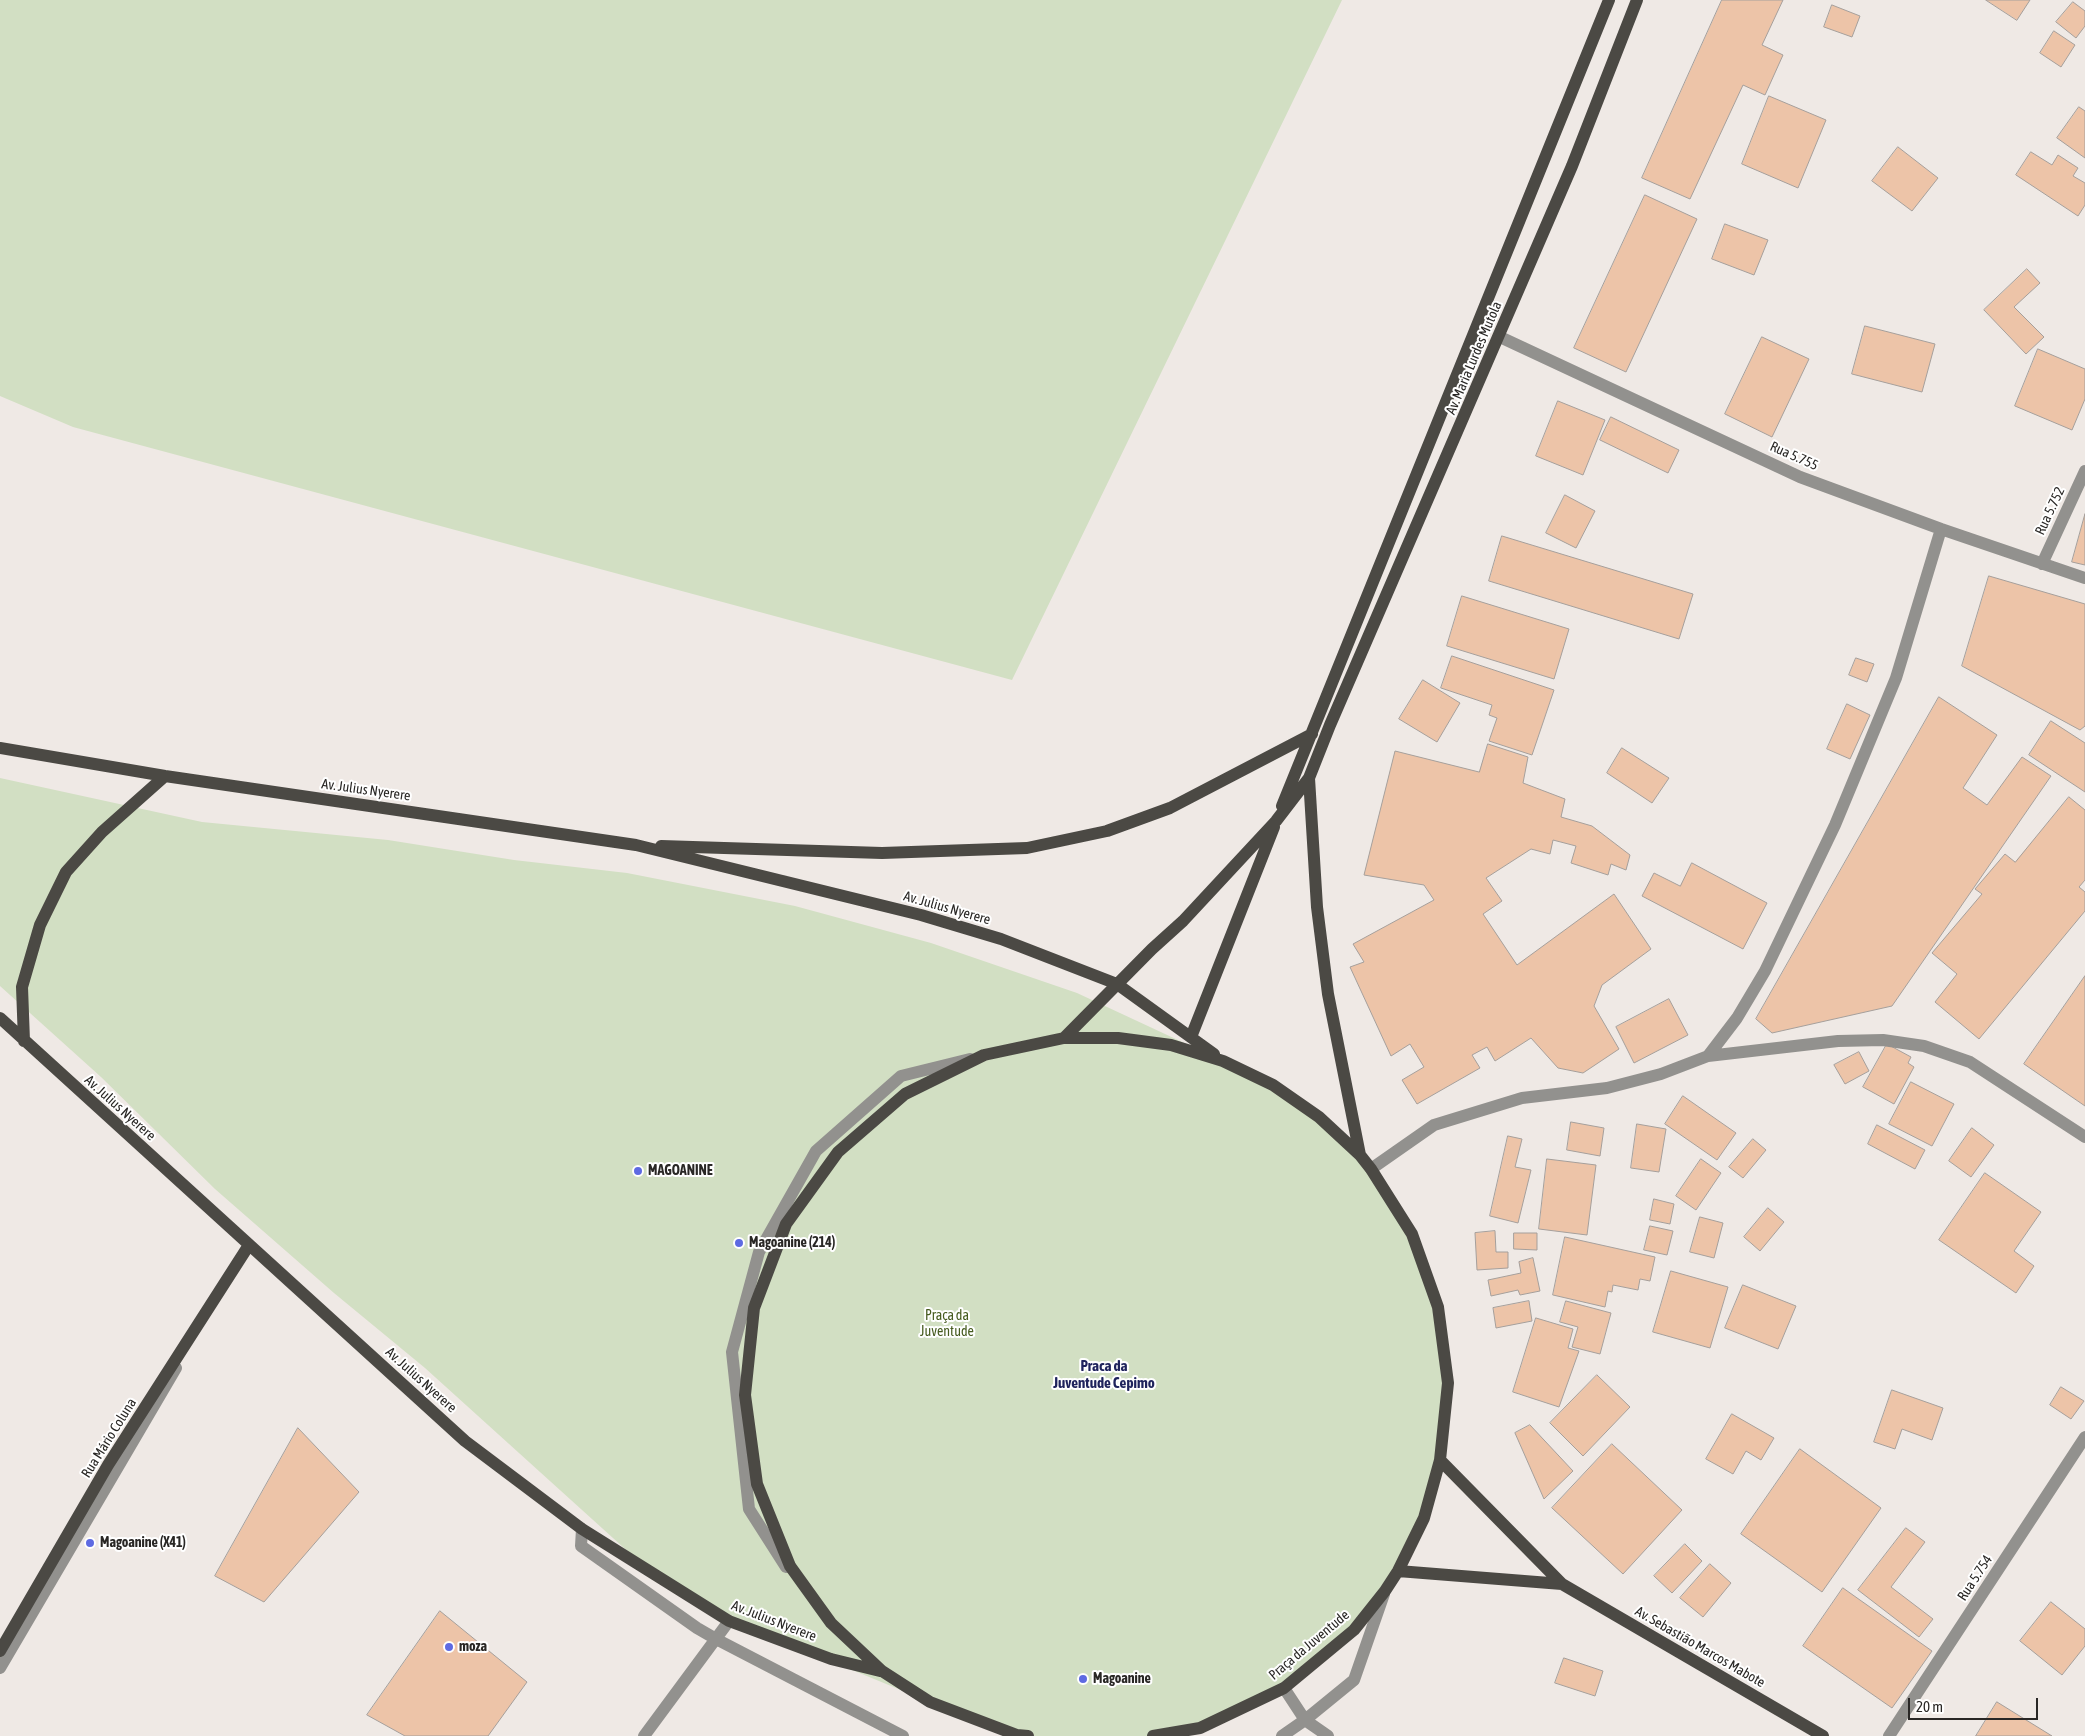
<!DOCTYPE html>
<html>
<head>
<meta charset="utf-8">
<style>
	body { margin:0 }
	#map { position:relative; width:2085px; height:1736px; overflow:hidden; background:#efe9e5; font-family:"Asap Condensed",sans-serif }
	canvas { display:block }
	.scale { position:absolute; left:1908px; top:1698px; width:130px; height:22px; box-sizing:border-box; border:2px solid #292725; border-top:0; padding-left:6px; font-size:15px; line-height:18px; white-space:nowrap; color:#292725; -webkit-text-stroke:4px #fff; paint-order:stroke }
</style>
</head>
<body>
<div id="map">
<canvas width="2085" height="1736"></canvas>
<div class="scale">20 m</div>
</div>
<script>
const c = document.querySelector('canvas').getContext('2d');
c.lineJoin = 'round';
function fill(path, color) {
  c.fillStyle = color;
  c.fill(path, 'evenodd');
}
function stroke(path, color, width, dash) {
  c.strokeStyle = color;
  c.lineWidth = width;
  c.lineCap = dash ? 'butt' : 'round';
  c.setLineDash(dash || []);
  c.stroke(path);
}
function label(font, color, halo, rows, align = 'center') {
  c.font = font + ' "Asap Condensed",sans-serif';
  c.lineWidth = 4;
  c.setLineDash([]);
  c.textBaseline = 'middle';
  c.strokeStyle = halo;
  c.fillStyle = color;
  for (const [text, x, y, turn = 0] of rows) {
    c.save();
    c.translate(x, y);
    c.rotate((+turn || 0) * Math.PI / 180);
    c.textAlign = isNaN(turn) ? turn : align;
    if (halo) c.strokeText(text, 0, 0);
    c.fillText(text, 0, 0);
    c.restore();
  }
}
fill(new Path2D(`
	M0 0H1342L1012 680 73 427 0 396Z
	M0 778 202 822 388 840 514 860 627 873 795 906 931 943 1077 993 1223 1061 1319 1117 1371 1169 1412 1234 1438 1307 1448 1383 1440 1460 1398 1571 1354 1630 1284 1688 1200 1728 1153 1736H1028L930 1702 772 1637 655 1576 425 1368 334 1293 215 1189 101 1077 0 986Z`), '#d2dfc3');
const building = new Path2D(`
	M1722 0H1783L1762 45 1783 55 1765 95 1743 85 1690 199 1642 178Z
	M1986 0H2030L2017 20Z
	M2073 2 2085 11V26L2076 38 2056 22Z
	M1832 5 1860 16 1852 37 1824 27Z
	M2054 31 2075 45 2061 67 2040 53Z
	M1769 96 1826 120 1798 188 1742 164Z
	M2079 107 2085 111V158L2057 138Z
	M1898 147 1938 178 1912 211 1872 181Z
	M2031 152 2052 165 2058 155 2078 168 2073 176 2085 183V205L2078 216 2016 175Z
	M1645 195 1697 219 1626 372 1574 348Z
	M1725 224 1768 240 1754 275 1712 259Z
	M2027 269 2040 283 2014 307 2044 337 2026 354 1984 310Z
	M1865 326 1935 344 1922 392 1852 374Z
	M1762 337 1809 359 1772 437 1725 414Z
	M2038 349 2085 369V399L2072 430 2015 406Z
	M1558 401 1605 420 1583 475 1536 456Z
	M1611 417 1679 450 1668 473 1600 440Z
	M1565 495 1595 511 1576 548 1546 533Z
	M2085 514V565L2072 562Z
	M1502 536 1693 594 1679 639 1489 581Z
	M1989 576 2085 604V726L2080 730 1962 666Z
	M1462 596 1569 629 1554 679 1447 646Z
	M1452 656 1554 690 1532 755 1489 741 1497 718 1489 715 1492 705 1441 688Z
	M1856 658 1874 664 1867 682 1849 675Z
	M1423 680 1460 703 1437 742 1399 719Z
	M1939 697 1997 735 1963 788 1987 805 2022 757 2051 776 1892 1006 1772 1033 1756 1019Z
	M1847 704 1870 715 1850 759 1827 749Z
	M2051 721 2085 743V792L2029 755Z
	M1488 744 1528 757 1523 783 1565 799 1561 817 1592 826 1630 855 1626 870 1611 864 1608 875 1571 863 1576 846 1553 840 1550 854 1531 849 1486 878 1502 901 1483 914 1517 965 1614 894 1651 949 1602 985 1594 1006 1619 1049 1583 1073 1558 1068 1531 1038 1495 1061 1487 1047 1472 1055 1480 1068 1417 1104 1402 1080 1424 1067 1410 1044 1391 1056 1350 967 1364 962 1353 944 1434 900 1424 885 1364 875 1395 751 1479 772Z
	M1622 748 1669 778 1652 803 1607 773Z
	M2069 797 2085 810V880L2079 887 2085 892V911L1979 1039 1935 1002 1957 974 1932 953 1982 894 1975 889 2005 854 2015 862Z
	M1692 863 1767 903 1743 949 1642 896 1654 873 1680 886Z
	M2085 976V1106L2024 1064Z
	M1669 999 1688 1035 1634 1063 1616 1027Z
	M1887 1044 1911 1057 1908 1063 1914 1067 1894 1104 1863 1087Z
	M1859 1052 1869 1071 1845 1084 1834 1065Z
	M1911 1082 1954 1104 1932 1146 1889 1124Z
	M1683 1096 1736 1133 1717 1160 1665 1124Z
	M1571 1122 1604 1128 1600 1156 1567 1150Z
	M1637 1124 1666 1129 1659 1172 1631 1168Z
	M1877 1125 1925 1150 1915 1169 1868 1144Z
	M1972 1128 1994 1145 1971 1177 1949 1161Z
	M1508 1136 1522 1139 1515 1167 1531 1170 1518 1223 1490 1216Z
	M1753 1139 1766 1150 1743 1178 1729 1167Z
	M1547 1159 1596 1165 1587 1235 1539 1229Z
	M1701 1159 1721 1173 1696 1210 1676 1196Z
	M1985 1173 2041 1212 2014 1251 2034 1266 2016 1293 1939 1240Z
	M1654 1199 1674 1204 1670 1224 1650 1220Z
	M1768 1208 1784 1222 1760 1251 1744 1237Z
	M1700 1217 1723 1223 1714 1258 1690 1252Z
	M1650 1226 1673 1231 1667 1255 1644 1250Z
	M1495 1231 1496 1252H1508V1268L1477 1270 1475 1233Z
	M1514 1233H1537V1250L1514 1249Z
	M1565 1237 1655 1257 1650 1281 1640 1279 1638 1290 1613 1285 1612 1292 1608 1291 1605 1307 1553 1295Z
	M1533 1258 1540 1291 1520 1295 1518 1290 1491 1296 1488 1280 1521 1273 1519 1262Z
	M1671 1271 1728 1287 1710 1348 1653 1332Z
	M1743 1285 1796 1306 1778 1349 1725 1328Z
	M1529 1301 1532 1321 1496 1328 1493 1308Z
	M1566 1301 1611 1313 1600 1354 1572 1347 1578 1327 1560 1322Z
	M1536 1318 1573 1329 1568 1348 1579 1351 1559 1407 1513 1392Z
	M1597 1375 1630 1407 1583 1456 1550 1423Z
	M2061 1387 2084 1401 2071 1419 2050 1405Z
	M1892 1390 1943 1408 1932 1440 1902 1429 1895 1449 1874 1442Z
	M1732 1414 1774 1438 1761 1460 1746 1451 1733 1474 1706 1459Z
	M1530 1425 1573 1471 1544 1499 1515 1433Z
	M298 1428 359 1492 264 1602 215 1576Z
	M1612 1444 1682 1510 1623 1574 1552 1508Z
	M1800 1449 1881 1508 1822 1592 1741 1534Z
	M1906 1528 1925 1542 1891 1587 1933 1619 1919 1637 1858 1590Z
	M1685 1544 1702 1561 1672 1593 1654 1576Z
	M1710 1564 1731 1583 1703 1617 1680 1598Z
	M1843 1588 1932 1651 1892 1708 1803 1646Z
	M2051 1602 2085 1629V1646L2062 1675 2020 1641Z
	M440 1611 527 1682 488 1736H405L367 1715Z
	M1564 1658 1603 1671 1595 1696 1555 1683Z
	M1997 1702 2052 1736H1976Z`);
fill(building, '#edc4a8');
stroke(building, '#a59f9b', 1);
stroke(new Path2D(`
	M1500 337 1800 477 1941 529 2085 578
	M2042 564 2085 471
	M1708 1056 1737 1018 1765 971 1835 825 1896 678 1941 529
	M1371 1169 1434 1125 1522 1098 1607 1088 1661 1074 1708 1056 1838 1041 1883 1040 1924 1046 1970 1062 2085 1137
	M582 1529 581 1546 697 1628 716 1639 903 1736
	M790 1566 786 1567 749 1509 732 1352 759 1252 816 1151 901 1076 970 1059
	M0 1668 176 1368
	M1284 1688 1305 1720 1328 1736
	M644 1736 729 1621
	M1282 1736 1305 1720 1354 1680 1384 1594
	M1889 1736 2085 1437`), '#92918e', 12);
stroke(new Path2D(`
	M0 748 165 776 636 845 921 915 1001 939 1117 984 1214 1054
	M1309 778 1317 907 1328 994 1360 1155
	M1282 806 1609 0
	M661 846 882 853 1027 848 1107 831 1170 808 1312 734
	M0 1018 465 1441 582 1529 729 1621 831 1659 880 1671
	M1191 1037 1274 827
	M1064 1038 1152 949 1183 921 1276 821 1309 778 1330 725 1572 166 1637 0
	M24 1041 22 987 40 925 66 872 102 832 165 776
	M1440 1460 1562 1584 1823 1736
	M1398 1571 1562 1584
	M0 1651 108 1465 249 1245
	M1028 1736 1017 1735 930 1702 882 1671 831 1623 790 1566 757 1484 745 1395 754 1308 786 1224 838 1152 905 1094 984 1055 1064 1038H1118L1171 1045 1223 1061 1273 1085 1319 1117 1360 1155 1371 1169 1412 1234 1438 1307 1448 1383 1440 1460 1424 1518 1398 1571 1385 1591 1354 1630 1284 1688 1200 1728 1153 1736`), '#4b4944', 12);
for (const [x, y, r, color] of [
	[638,1171,5,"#5e6ae2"],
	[739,1243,5,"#5e6ae2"],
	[90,1543,5,"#5e6ae2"],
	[449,1647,5,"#5e6ae2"],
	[1083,1679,5,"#5e6ae2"]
]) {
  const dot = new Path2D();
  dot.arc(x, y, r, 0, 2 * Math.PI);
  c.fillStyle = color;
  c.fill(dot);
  stroke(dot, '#fff', 2);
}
label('14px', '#292725', '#fff', [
	["Av. Maria Lurdes Mutola",1474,358,-67],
	["Rua 5.755",1794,456,24],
	["Rua 5.752",2050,511,-65],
	["Av. Julius Nyerere",366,790,8],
	["Av. Julius Nyerere",947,908,16],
	["Av. Julius Nyerere",120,1108,42],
	["Av. Julius Nyerere",421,1380,42],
	["Rua Mário Coluna",109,1438,-58],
	["Rua 5.754",1975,1578,-57],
	["Av. Julius Nyerere",774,1621,21],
	["Praça da Juventude",1309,1645,-40],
	["Av. Sebastião Marcos Mabote",1700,1647,30]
]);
label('bold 14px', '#292725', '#fff', [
	["MAGOANINE",648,1171],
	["Magoanine (214)",749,1243],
	["Magoanine (X41)",100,1543],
	["moza",459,1647],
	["Magoanine",1093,1679]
], 'left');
label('14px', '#465b1f', '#fff', [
	["Praça da",947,1316],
	["Juventude",947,1332]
]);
label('bold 15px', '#1f235c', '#fff', [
	["Praca da",1104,1366],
	["Juventude Cepimo",1104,1383]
]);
</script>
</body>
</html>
